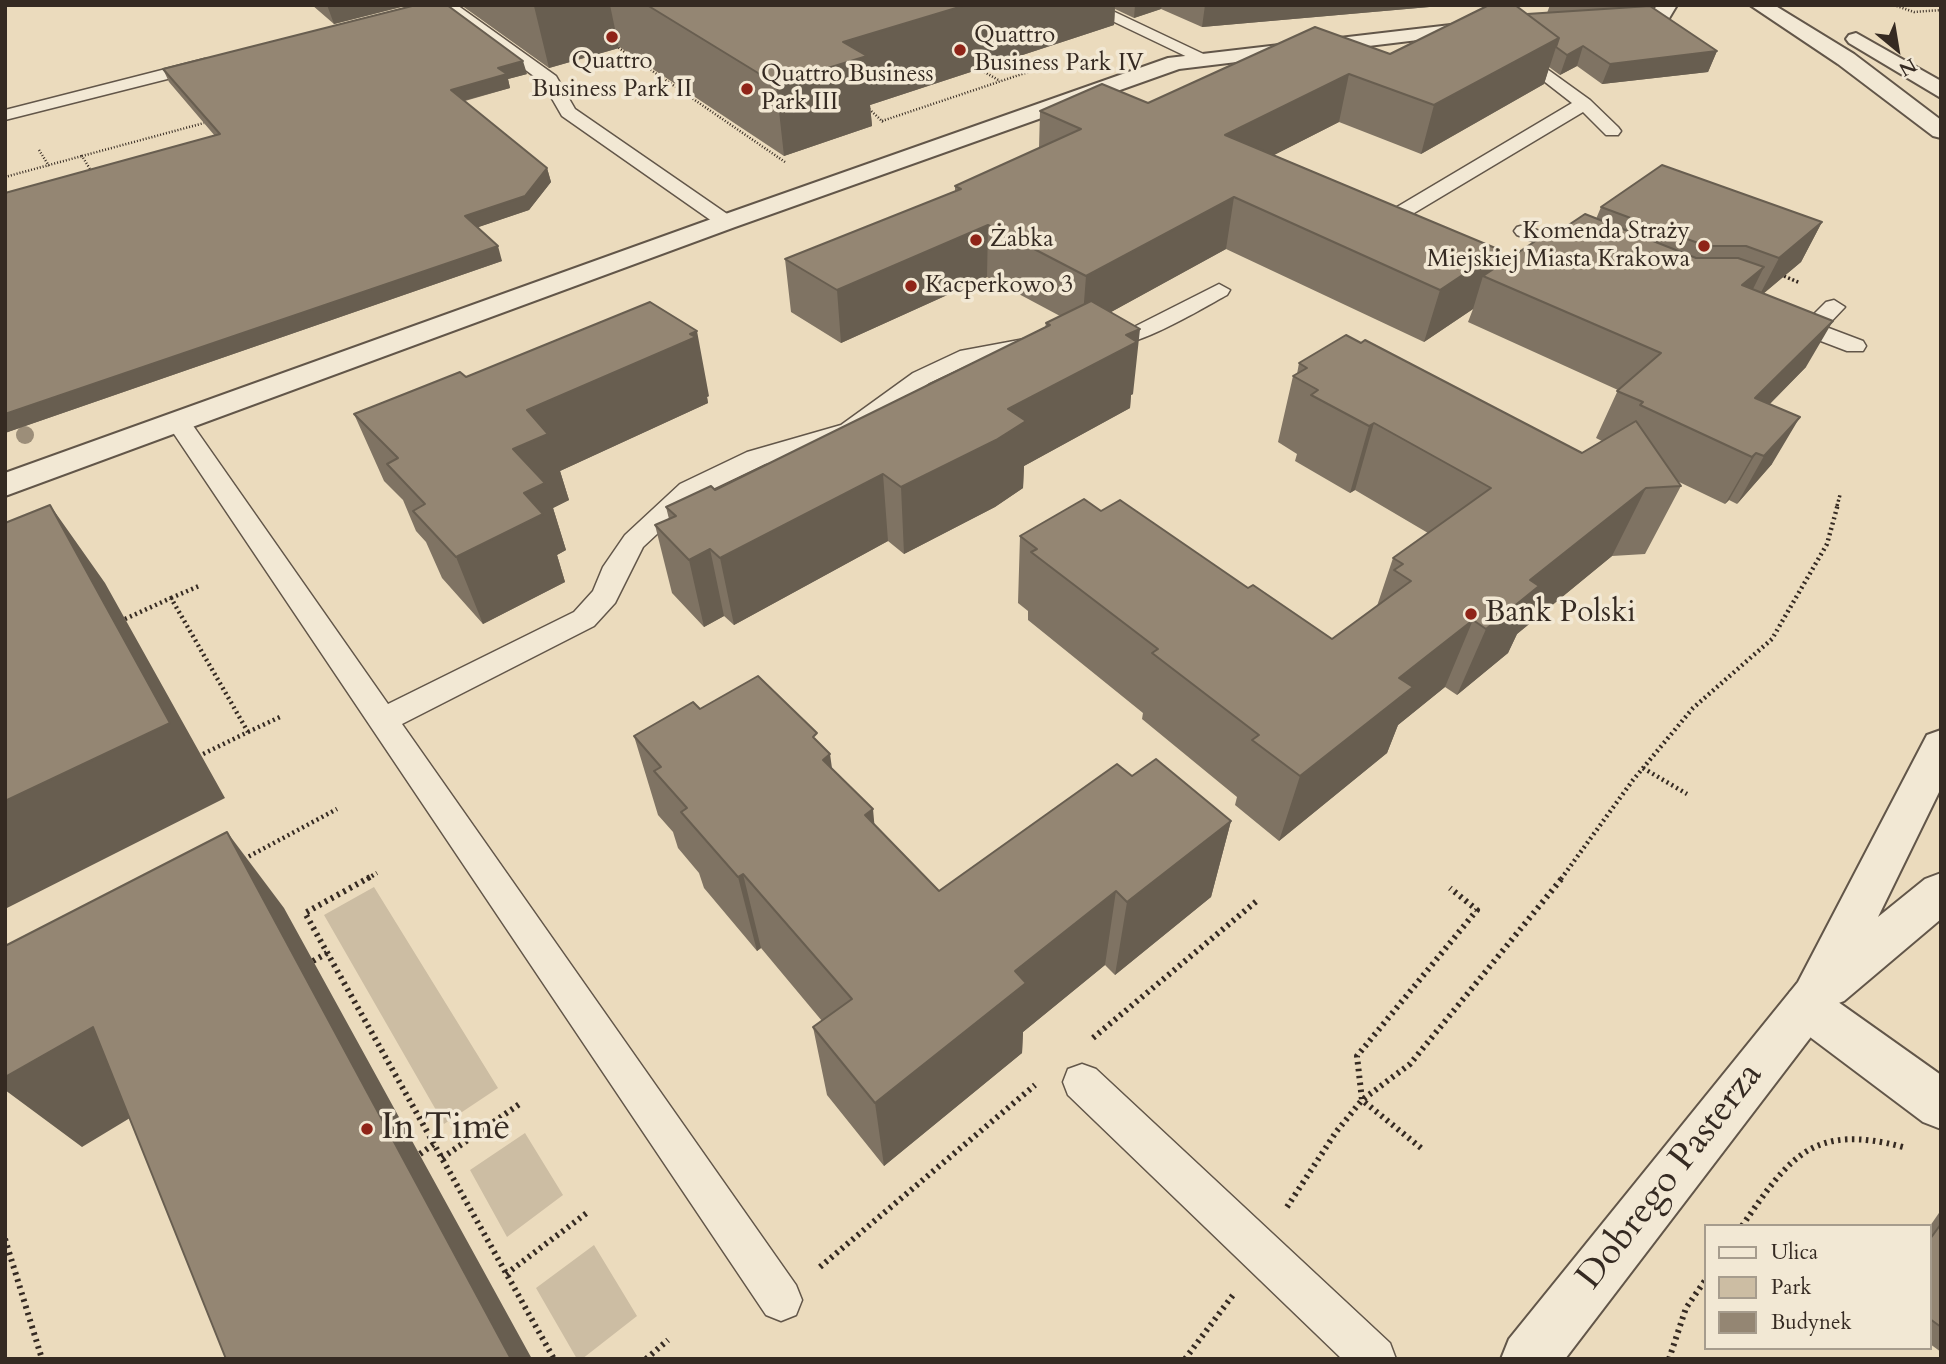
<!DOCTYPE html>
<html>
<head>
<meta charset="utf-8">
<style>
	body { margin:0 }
	#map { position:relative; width:1946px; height:1364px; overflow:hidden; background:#ebdbbd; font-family:Cardo,serif }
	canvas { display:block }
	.frame { position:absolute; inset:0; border:7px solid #352a22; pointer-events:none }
	.legend { position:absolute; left:1704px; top:1224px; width:228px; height:126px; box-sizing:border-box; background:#f2e8d4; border:2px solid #a69c8d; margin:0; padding:9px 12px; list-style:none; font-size:21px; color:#352a22 }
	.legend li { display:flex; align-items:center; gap:14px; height:35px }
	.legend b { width:35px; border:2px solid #a69c8d }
	.north { position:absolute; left:1862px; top:14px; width:70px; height:70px; -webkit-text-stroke:5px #f2e8d4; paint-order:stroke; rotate:150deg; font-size:19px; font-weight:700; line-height:28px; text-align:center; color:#352a22 }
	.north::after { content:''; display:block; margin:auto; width:24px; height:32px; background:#352a22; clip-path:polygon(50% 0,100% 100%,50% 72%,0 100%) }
</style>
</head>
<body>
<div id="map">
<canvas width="1946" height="1364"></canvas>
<div class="frame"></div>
<ul class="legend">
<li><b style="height:9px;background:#f2e8d4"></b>Ulica</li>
<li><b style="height:19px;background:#ccbda3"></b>Park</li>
<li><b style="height:19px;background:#948673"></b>Budynek</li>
</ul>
<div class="north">N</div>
</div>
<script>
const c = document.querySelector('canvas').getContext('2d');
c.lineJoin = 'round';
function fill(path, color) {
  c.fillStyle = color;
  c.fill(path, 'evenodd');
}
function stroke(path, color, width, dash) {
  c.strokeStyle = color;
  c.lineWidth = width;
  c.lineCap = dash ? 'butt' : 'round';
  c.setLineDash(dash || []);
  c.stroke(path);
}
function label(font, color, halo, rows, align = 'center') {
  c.font = font + ' Cardo,serif';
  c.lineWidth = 7;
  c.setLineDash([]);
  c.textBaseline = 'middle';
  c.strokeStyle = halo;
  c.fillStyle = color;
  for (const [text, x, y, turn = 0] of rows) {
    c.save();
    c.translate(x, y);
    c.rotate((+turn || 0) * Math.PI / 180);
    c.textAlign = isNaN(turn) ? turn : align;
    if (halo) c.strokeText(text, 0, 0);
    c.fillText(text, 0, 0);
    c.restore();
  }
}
fill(new Path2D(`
	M374 887 498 1088 444 1124 324 915Z
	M525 1133 563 1195 507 1237 470 1170Z
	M594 1245 637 1316 582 1359H577L536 1288Z`), '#ccbda3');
const service = new Path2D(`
	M439 5H457L556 76 575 109 733 218 736 222 733 226H719L562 116 543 83Z
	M1079 5H1100L1214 59 1206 64 1200 63Z
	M1515 46 1590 100 1618 127 1621 131 1618 135H1606L1583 112 1379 234H1365L1362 230 1365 226 1572 103 1509 54 1507 51Z
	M205 59 211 60V68L5 120V110Z
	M1524 225 1583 248 1586 252 1576 258 1517 235 1514 231 1517 227Z
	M1219 284 1230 290 1227 295C1204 307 1107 368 1088 340L1091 335 1128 330Z
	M1834 300 1845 307 1826 327 1863 341 1866 346 1863 351H1847L1779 325 1776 320 1787 313 1808 320 1826 302Z
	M1046 335 1054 337 1057 342 1054 347 974 362 929 383 859 435 765 464 698 496 643 547 615 603 594 626 402 724 796 1285 802 1300 796 1315 781 1321 766 1315 166 422 169 417H187L388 704 574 612 593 591 603 567 625 535 680 484 747 452 841 425 913 373 960 351Z
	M1082 1064 1096 1069 1390 1343 1396 1359H1342L1068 1095 1063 1082 1068 1069Z`);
const minor = new Path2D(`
	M1657 5H1677L1668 20 1661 22 1611 25 1601 19 1611 13 1654 10Z
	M1485 21 1492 23 1495 27 1492 31 1179 69 735 227 5 496V473L717 217 1168 58Z
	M1807 985 1824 992 1941 1075V1129L1923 1122 1790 1022 1783 1007 1790 992Z`);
const tertiary = new Path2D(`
	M1750 5H1774L1854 54 1941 120V138L1933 136 1838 64Z
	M1856 33 1941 81V98L1849 43 1846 39 1849 35Z
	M1941 730V788L1878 917 1925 879 1941 873V919L1844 1001 1836 1004 1565 1359H1501L1509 1339 1798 982 1927 735Z`);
stroke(service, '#625649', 3);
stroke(minor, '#625649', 4);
stroke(tertiary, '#625649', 4);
stroke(new Path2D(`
	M1894 5 1914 12 1941 10
	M616 46 785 162
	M979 69 1000 81
	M867 107 883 122
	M882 121 1040 68
	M39 150 49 166
	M93 174 82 156 204 123
	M5 177 82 156`), '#352a22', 2.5, [1, 2]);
stroke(new Path2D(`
	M1784 276 1800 283
	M1837 506 1840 495`), '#352a22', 3.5, [2, 2.5]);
stroke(new Path2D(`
	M171 598 199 586
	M125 619 171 598 248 732 201 755
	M248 732 280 717
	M1643 768 1687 794
	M244 859 337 809
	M367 879 377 873
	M1561 879 1633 780 1693 708 1772 639 1827 544 1838 504`), '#352a22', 4.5, [2, 3.5]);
stroke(new Path2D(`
	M370 877 305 913 554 1359
	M313 961 327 953
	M1093 1038 1259 899
	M1421 1148 1362 1100 1357 1056 1477 910 1450 888
	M420 1154 434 1144
	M442 1158 521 1103
	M1287 1207 1336 1132 1362 1100 1410 1064 1563 877
	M1742 1226C1790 1156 1813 1123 1903 1147
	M5 1239 42 1359
	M820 1267 1035 1085
	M506 1274 588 1212
	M646 1359 668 1340
	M1185 1359 1233 1295
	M1669 1359 1686 1308 1706 1279`), '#352a22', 6, [2.5, 4.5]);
fill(service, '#f2e8d4');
fill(minor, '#f2e8d4');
fill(tertiary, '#f2e8d4');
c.fillStyle = '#9c8e79';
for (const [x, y] of [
	[25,435]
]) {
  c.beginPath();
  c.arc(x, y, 9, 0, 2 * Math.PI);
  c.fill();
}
fill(new Path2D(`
	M312 5H409L334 24Z
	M461 5H1452L1202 27 1161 9 1134 18 1115 9 1114 25 870 105 872 126 784 156 618 46 619 48 549 68Z
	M1550 5H1621L1620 8 1717 51 1708 72 1602 84 1577 66 1560 75 1549 67 1544 84 1421 154 1339 122 1274 155 1500 250 1493 270 1564 228 1596 219 1601 207 1822 222 1801 262 1763 294 1806 367 1770 404 1772 464 1737 504 1729 500 1725 504 1677 481 1681 486 1645 554 1612 556 1517 634 1508 653 1457 695 1445 687 1398 725 1387 753 1279 841 1235 805 1237 797 1142 719 1143 713 1028 620V611L1018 603 1020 536 1101 511 1248 588 1332 639 1377 606 1393 558 1428 533 1355 490 1350 493 1295 461 1297 454 1278 442 1293 376 1297 374 1299 363 1582 453 1602 441 1596 438 1618 390 1468 322 1473 309 1424 342 1226 249 1111 312 1133 394 1131 395 1130 408 1024 466 1023 488 995 507 904 554 888 541 734 625 724 616 704 627 672 593 655 525 669 519 666 507 715 490 1045 328 1046 323 1060 316 987 277 841 343 791 312 785 259 955 192V186L1039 148 1040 111 1148 103 1390 54 1527 14 1547 13Z
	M163 69 527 74 508 79 510 88 465 101 547 168 551 182 529 210 478 227 502 261 5 433V193L215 136 169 82Z
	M466 377 709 396 707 397 708 403 560 471 569 500 553 508 566 550 557 555 565 582 483 624 442 578 426 542 416 531 403 500 384 481 354 414Z
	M700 709 818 743 832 769 874 824 939 891 1132 776 1231 821 1211 897 1115 975 1105 965 1023 1032 1022 1053 884 1166 827 1095 813 1027 822 1021 761 948 757 951 704 888 699 873 678 848 673 832 658 815 634 736Z
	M1941 1210V1352L1930 1344V1226Z`), '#7f7363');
fill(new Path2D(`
	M327 5H409L334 24Z
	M610 5 619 48 549 68 534 6Z
	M966 5H1115L1114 25 870 105 872 126 784 156 776 84 843 42Z
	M1135 5H1162L1161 9 1134 18Z
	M1205 5H1452L1202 27Z
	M1559 38 1544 84 1421 154 1434 105Z
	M1583 46 1577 66 1560 75 1567 55Z
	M1717 51 1708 72 1602 84 1610 64Z
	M523 61 527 74 508 79 510 88 455 103 451 90 498 68Z
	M1349 74 1339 122 1217 184 1225 135Z
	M547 168 551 182 529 210 470 230 465 216Z
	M1234 197 1226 249 1082 328 1086 276Z
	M1822 222 1801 262 1758 298 1779 258Z
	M988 225 987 277 841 343 837 290Z
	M498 246 502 261 5 433V414Z
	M1500 250 1490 279 1483 276 1473 309 1424 342 1440 290Z
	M1764 267 1741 313 1742 285Z
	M1833 321 1806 367 1729 445 1755 398Z
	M1140 329 1133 394 1131 395 1130 408 1024 466 1023 488 995 507 904 554 901 487 1008 409 1126 335Z
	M697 331 709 396 707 397 708 403 560 471 569 500 553 508 566 550 557 555 565 582 483 624 456 557 524 493 513 449 527 410Z
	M1800 417 1772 464 1737 504 1764 456Z
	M1374 423 1355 490 1350 493 1369 426Z
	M1756 453 1729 500 1725 504 1752 457Z
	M883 474 888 541 734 625 720 558Z
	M1646 488 1612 556 1517 634 1508 653 1457 695 1486 629 1530 580Z
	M50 505 105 583 225 798 5 909V801Z
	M710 549 724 616 704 627 689 560Z
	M1473 620 1445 687 1398 725 1387 753 1279 841 1300 776 1399 678Z
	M830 754 841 832 823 760Z
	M873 809 880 886 865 815Z
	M1231 821 1211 897 1115 975 1127 902Z
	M227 832 284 908 532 1359H511Z
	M743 874 761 948 757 951 738 877Z
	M1116 891 1105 965 1023 1032 1022 1053 884 1166 875 1103 1015 971Z
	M93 1027 168 1095 82 1147 5 1090V1077Z`), '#685e50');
const building = new Path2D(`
	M416 5H447L523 61 498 68 507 74 451 90 547 168 525 196 465 216 498 246 5 414V193L220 134 163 69Z
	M647 5H966L843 42 867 56 776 84Z
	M1489 5H1515L1559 38 1434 105 1349 74 1225 135 1500 250 1440 290 1234 197 1086 276 988 225 837 290 785 259 961 189 955 186 1081 129 1040 111 1102 84 1148 103 1315 27 1390 54Z
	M1650 6 1717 51 1610 64 1583 46 1567 55 1556 47 1559 38 1527 14Z
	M1662 165 1822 222 1779 258 1746 246H1706L1601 207Z
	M1585 214 1696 258H1738L1764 267 1742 285 1833 321 1755 398 1800 417 1764 456 1756 453 1752 457 1640 405 1643 402 1617 391 1661 353 1483 276 1558 226 1564 228Z
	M1091 301 1140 329 1126 335 1137 342 1008 409 1026 421 996 440 901 487 883 474 720 558 710 549 689 560 655 525 676 516 666 507 711 486 715 490 1050 325 1046 323Z
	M650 302 697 331 690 334 696 337 527 410 548 434 513 449 545 483 524 493 543 514 456 557 413 511 425 504 387 464 398 458 354 414 460 372 466 377Z
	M1346 335 1361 343 1365 340 1582 453 1636 421 1681 486 1646 488 1530 580 1539 586 1486 629 1473 620 1399 678 1413 687 1300 776 1252 740 1259 735 1152 653 1158 649 1031 552 1037 549 1020 536 1084 499 1101 511 1120 500 1248 588 1253 585 1332 639 1411 581 1394 570 1403 564 1393 558 1491 488 1374 423 1369 426 1311 395 1318 390 1293 376 1307 368 1299 363Z
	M50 505 170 723 5 801V523Z
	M758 676 817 733 813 737 830 754 823 760 873 809 865 815 939 891 1117 764 1132 776 1156 759 1231 821 1127 902 1116 891 1015 971 1026 983 875 1103 813 1027 852 999 743 874 738 877 681 812 687 808 654 771 661 767 634 736 693 702 700 709Z
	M227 832 511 1359H226L93 1027 5 1077V946Z
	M1941 1224V1327L1930 1319V1239Z`);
fill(building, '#948673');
stroke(building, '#685e50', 2);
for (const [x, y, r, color] of [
	[612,37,7,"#8f2418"],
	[960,50,7,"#8f2418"],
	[747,89,7,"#8f2418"],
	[976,240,7,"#8f2418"],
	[1704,246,7,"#8f2418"],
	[911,286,7,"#8f2418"],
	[1471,614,7,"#8f2418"],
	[367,1129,7,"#8f2418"]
]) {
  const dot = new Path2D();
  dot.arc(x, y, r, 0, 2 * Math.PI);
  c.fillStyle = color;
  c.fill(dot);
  stroke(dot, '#f2e8d4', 2.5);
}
label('24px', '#352a22', '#f2e8d4', [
	["Quattro",974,36],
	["Business Park IV",974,64],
	["Quattro",612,62,"center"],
	["Business Park II",612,90,"center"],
	["Quattro Business",761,75],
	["Park III",761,103],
	["Komenda Straży",1690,232,"right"],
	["Miejskiej Miasta Krakowa",1690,260,"right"],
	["Żabka",990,240],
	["Kacperkowo 3",925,286]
], 'left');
label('30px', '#352a22', '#f2e8d4', [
	["Bank Polski",1485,614]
], 'left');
label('37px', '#352a22', '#f2e8d4', [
	["In Time",381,1129]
], 'left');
label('37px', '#352a22', '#f2e8d4', [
	["Dobrego Pasterza",1671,1177,-52]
]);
</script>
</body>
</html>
